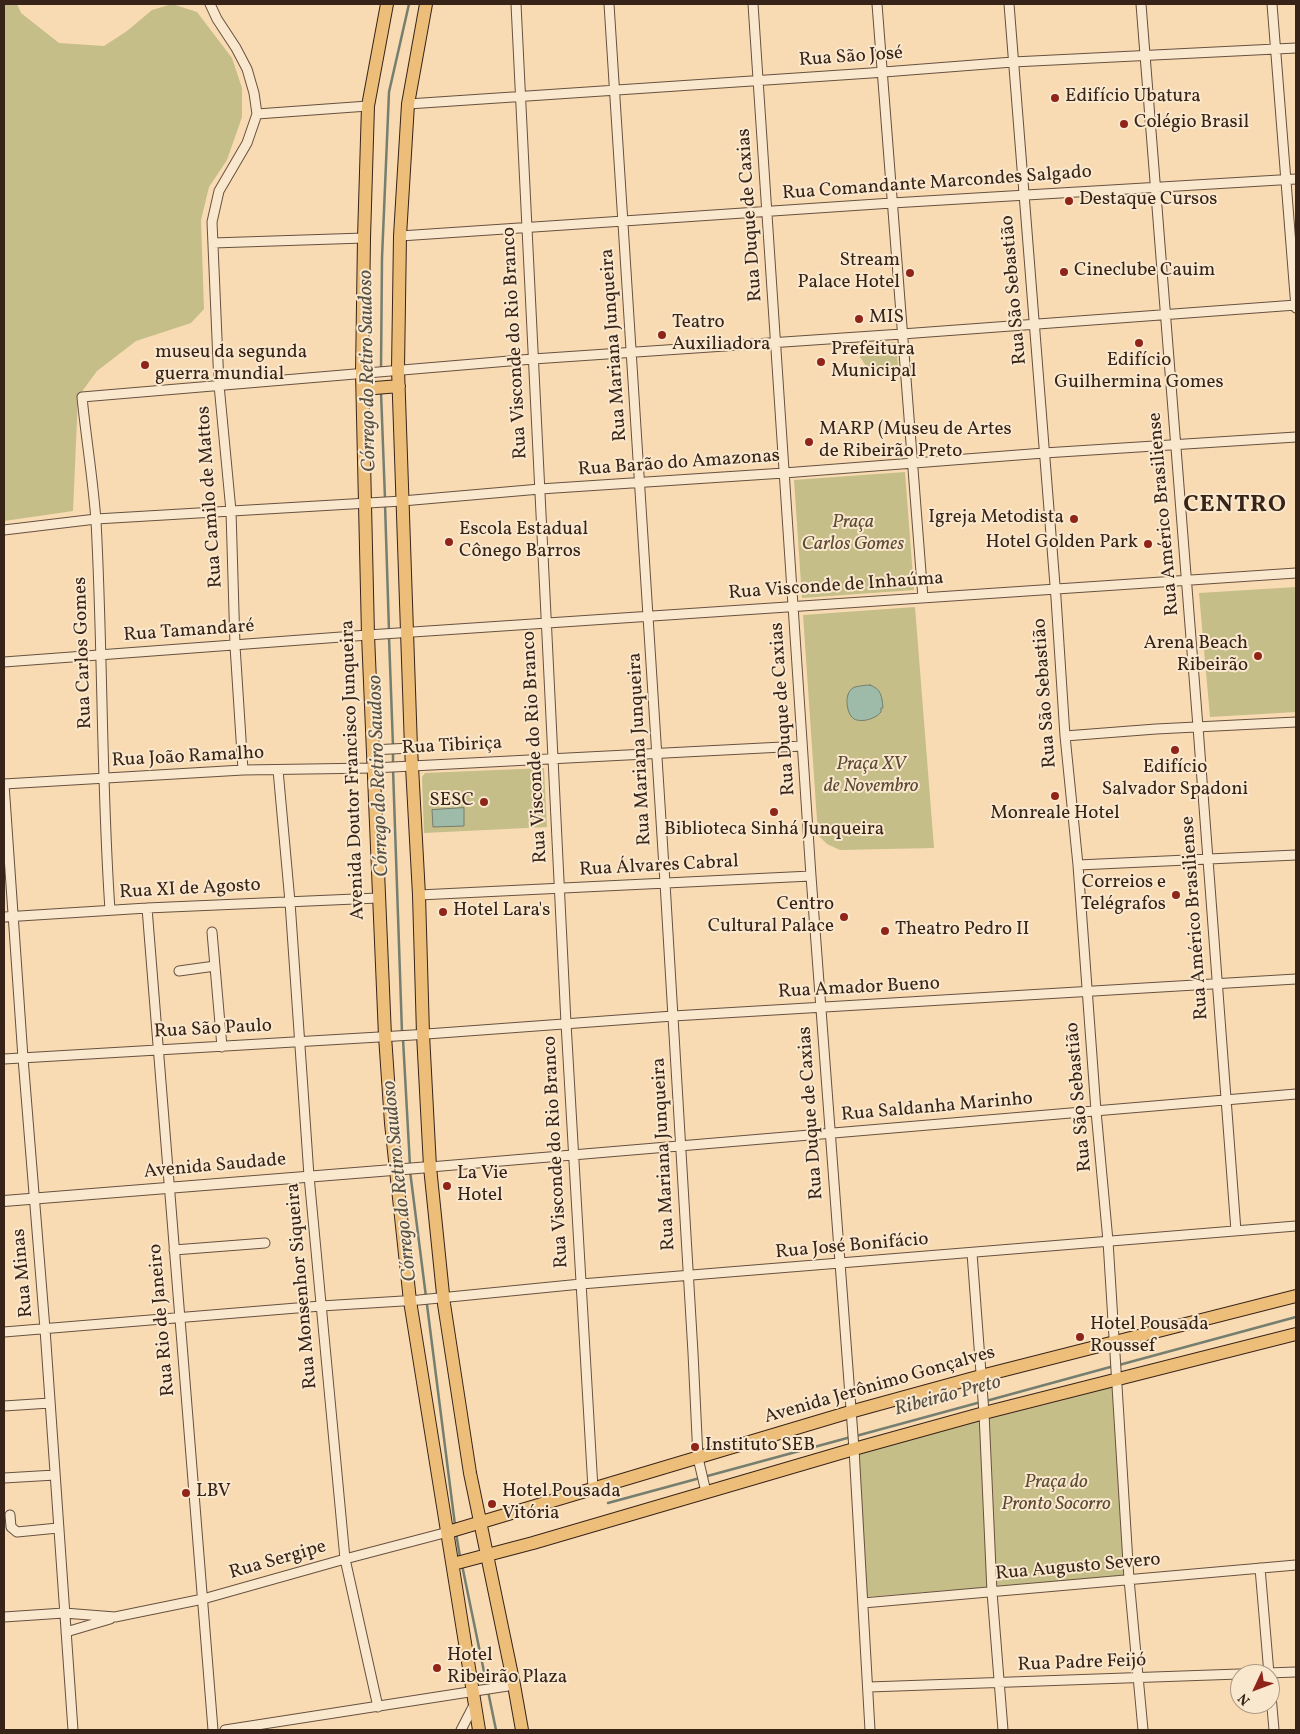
<!DOCTYPE html>
<html>
<head>
<meta charset="utf-8">
<style>
	body { margin:0 }
	#map { position:relative; width:1300px; height:1734px; overflow:hidden; background:#f8dbb3; font-family:Vollkorn,serif }
	canvas { display:block }
	.frame { position:absolute; inset:0; border:5px solid #382318; pointer-events:none }
	.north { position:absolute; left:1230px; top:1664px; width:50px; height:50px; box-sizing:border-box; background:#fae8ce; border:1px solid #ac9985; border-radius:50%; rotate:227deg; font-size:14px; font-weight:700; line-height:20px; text-align:center; color:#382318 }
	.north::after { content:''; display:block; margin:auto; width:18px; height:22px; background:#8f2418; clip-path:polygon(50% 0,100% 100%,50% 72%,0 100%) }
</style>
</head>
<body>
<div id="map">
<canvas width="1300" height="1734"></canvas>
<div class="frame"></div>
<div class="north">N</div>
</div>
<script>
const c = document.querySelector('canvas').getContext('2d');
c.lineJoin = 'round';
function fill(path, color) {
  c.fillStyle = color;
  c.fill(path, 'evenodd');
}
function stroke(path, color, width, dash) {
  c.strokeStyle = color;
  c.lineWidth = width;
  c.lineCap = dash ? 'butt' : 'round';
  c.setLineDash(dash || []);
  c.stroke(path);
}
function label(font, color, halo, rows, align = 'center') {
  c.font = font + ' Vollkorn,serif';
  c.lineWidth = 4;
  c.setLineDash([]);
  c.textBaseline = 'middle';
  c.strokeStyle = halo;
  c.fillStyle = color;
  for (const [text, x, y, turn = 0] of rows) {
    c.save();
    c.translate(x, y);
    c.rotate((+turn || 0) * Math.PI / 180);
    c.textAlign = isNaN(turn) ? turn : align;
    if (halo) c.strokeText(text, 0, 0);
    c.fillText(text, 0, 0);
    c.restore();
  }
}
fill(new Path2D(`
	M4 4H17L21 13 59 43 104 46 127 31 152 10 172 4 197 12 232 58 242 88V117L227 160 209 187 201 220 204 309 191 323 136 341 97 371 78 397 73 511 4 521Z
	M896 342 898 367 868 369 860 357 864 345Z
	M905 472 914 590 802 598 794 480Z
	M1296 587V712L1210 717 1199 593Z
	M915 607 934 848 840 850 827 844 818 835 803 615Z
	M544 768 547 827 424 833 422 777 425 773Z
	M1114 1386 1125 1575 995 1587 988 1416Z
	M980 1418 988 1587 866 1597 858 1453Z`), '#c5be88');
const water = new Path2D(`
	M870 685C881 689 882 696 883 708H881V712C876 719 857 725 851 716 846 709 844 691 855 687 859 686 866 685 870 685Z
	M464 808V826L433 827 432 810Z`);
fill(water, '#9ebba9');
stroke(water, '#757e6f', 1);
stroke(new Path2D(`
	M381 369 382 258 389 92 409 4
	M381 392 385 499
	M385 504 389 631
	M389 637 393 746
	M393 752V764
	M393 769 402 1033
	M403 1039 410 1166
	M410 1171 455 1525
	M1119 1365 1296 1317
	M986 1401 1114 1366
	M856 1436 981 1402
	M608 1503 851 1437
	M456 1533 460 1557
	M462 1565 496 1730`), '#757e6f', 2.5);
const minor = new Path2D(`
	M210 4 217 19 236 48 247 69 254 93 257 114 247 143 219 191 212 222 219 385 231 511 235 646 243 770
	M516 4 566 1023 593 1489
	M609 4 665 883 693 1353 698 1458 706 1492
	M753 4 811 876 854 1449 870 1730
	M877 4 923 598
	M1009 4 1056 598 1065 736 1078 865 1096 1111 1108 1241 1129 1579 1143 1730
	M1141 4 1198 727 1236 1231
	M1272 4 1296 308
	M408 104 871 73 1013 62 1296 48
	M257 114 368 106
	M400 236 892 203 1296 179
	M213 243 364 238
	M4 530 96 519 402 501 540 489 784 473 1044 453 1296 437
	M4 662 368 635 1296 573
	M1065 736 1156 729 1296 722
	M372 750 411 748
	M278 770 290 902 309 1176 345 1559 378 1707
	M4 784 23 1058 45 1329 73 1730
	M4 784 243 770 373 768 802 746
	M1078 865 1296 855
	M419 895 811 876
	M147 908 213 1730
	M110 910C101 780 103 650 96 521 93 479 86 438 82 397L533 359 902 334 1296 305
	M4 917 147 908 378 898
	M212 932 222 1047
	M179 971 215 966
	M4 1059 413 1035 673 1016 1296 979
	M430 1167 1296 1094
	M174 1250 265 1243
	M972 1253 984 1413 992 1592 1003 1730
	M4 1332 321 1306 419 1300 581 1284 1296 1226
	M4 1406 50 1403
	M4 1478 55 1475
	M10 1515 11 1527 17 1532 58 1528
	M1260 1568 1269 1674
	M863 1603 1296 1565
	M4 1617 64 1613 115 1617 203 1599 345 1559 448 1532
	M66 1632 110 1619
	M1270 1684 1274 1730
	M869 1687 1296 1672
	M225 1730 514 1685
	M461 1730 475 1703`);
const tertiary = new Path2D(`
	M4 1201 430 1167`);
const primary = new Path2D(`
	M387 4 368 106 364 238 362 373 368 635 385 1036 391 1123 410 1301 479 1730
	M426 4 408 104 400 236 398 369 411 748 419 895 423 1034 430 1167 444 1304 470 1473 514 1685 522 1730
	M363 389 399 386
	M448 1532 850 1412 981 1376 1296 1296
	M453 1564 533 1543 854 1449 984 1413 1296 1334`);
stroke(minor, '#68513f', 11);
stroke(tertiary, '#68513f', 12);
stroke(primary, '#382318', 14);
stroke(minor, '#fae8ce', 9);
stroke(tertiary, '#fae8ce', 10);
stroke(primary, '#ecbe7a', 12);
for (const [x, y, r, color] of [
	[1055,98,5,"#8f2418"],
	[1124,124,5,"#8f2418"],
	[1069,201,5,"#8f2418"],
	[1064,272,5,"#8f2418"],
	[910,273,5,"#8f2418"],
	[859,319,5,"#8f2418"],
	[662,335,5,"#8f2418"],
	[1139,343,5,"#8f2418"],
	[821,362,5,"#8f2418"],
	[145,365,5,"#8f2418"],
	[809,442,5,"#8f2418"],
	[1074,519,5,"#8f2418"],
	[449,542,5,"#8f2418"],
	[1148,544,5,"#8f2418"],
	[1258,656,5,"#8f2418"],
	[1175,750,5,"#8f2418"],
	[1055,796,5,"#8f2418"],
	[484,802,5,"#8f2418"],
	[774,812,5,"#8f2418"],
	[1176,895,5,"#8f2418"],
	[443,912,5,"#8f2418"],
	[844,917,5,"#8f2418"],
	[885,931,5,"#8f2418"],
	[447,1186,5,"#8f2418"],
	[1080,1337,5,"#8f2418"],
	[695,1447,5,"#8f2418"],
	[186,1493,5,"#8f2418"],
	[492,1504,5,"#8f2418"],
	[437,1668,5,"#8f2418"]
]) {
  const dot = new Path2D();
  dot.arc(x, y, r, 0, 2 * Math.PI);
  c.fillStyle = color;
  c.fill(dot);
  stroke(dot, '#fae8ce', 2);
}
label('19px', '#382318', '#fae8ce', [
	["Rua São José",851,58,-4],
	["Rua Comandante Marcondes Salgado",937,184,-4],
	["Rua Duque de Caxias",751,215,-94],
	["Rua São Sebastião",1015,290,-95],
	["Rua Visconde do Rio Branco",516,343,-93],
	["Rua Mariana Junqueira",615,345,-94],
	["Rua Barão do Amazonas",679,464,-4],
	["Rua Camilo de Mattos",211,497,-94],
	["Rua Américo Brasiliense",1165,514,-95],
	["Rua Visconde de Inhaúma",836,587,-4],
	["Rua Tamandaré",189,632,-4],
	["Rua Carlos Gomes",84,653,-92],
	["Rua São Sebastião",1046,693,-94],
	["Rua Duque de Caxias",784,709,-94],
	["Rua Tibiriça",452,747,-3],
	["Rua Visconde do Rio Branco",536,747,-93],
	["Rua Mariana Junqueira",641,749,-93],
	["Rua João Ramalho",188,758,-3],
	["Avenida Doutor Francisco Junqueira",354,770,-92],
	["Rua Álvares Cabral",659,867,-3],
	["Rua XI de Agosto",190,890,-3],
	["Rua Américo Brasiliense",1196,918,-94],
	["Rua Amador Bueno",859,989,-3],
	["Rua São Paulo",213,1030,-3],
	["Rua São Sebastião",1080,1097,-95],
	["Rua Saldanha Marinho",937,1108,-5],
	["Rua Duque de Caxias",812,1113,-94],
	["Rua Visconde do Rio Branco",557,1152,-93],
	["Rua Mariana Junqueira",665,1154,-93],
	["Avenida Saudade",215,1167,-5],
	["Rua José Bonifácio",852,1247,-5],
	["Rua Minas",24,1273,-95],
	["Rua Monsenhor Siqueira",303,1286,-95],
	["Rua Rio de Janeiro",163,1320,-95],
	["Avenida Jerônimo Gonçalves",880,1386,-16],
	["Rua Sergipe",278,1561,-16],
	["Rua Augusto Severo",1078,1568,-5],
	["Rua Padre Feijó",1082,1664,-2]
]);
label('19px', '#382318', '#fae8ce', [
	["Edifício Ubatura",1065,98],
	["Colégio Brasil",1134,124],
	["Destaque Cursos",1079,201],
	["Stream",900,262,"right"],
	["Palace Hotel",900,284,"right"],
	["Cineclube Cauim",1074,272],
	["MIS",869,319],
	["Teatro",672,324],
	["Auxiliadora",672,346],
	["Prefeitura",831,351],
	["Municipal",831,373],
	["museu da segunda",155,354],
	["guerra mundial",155,376],
	["Edifício",1139,362,"center"],
	["Guilhermina Gomes",1139,384,"center"],
	["MARP (Museu de Artes",819,431],
	["de Ribeirão Preto",819,453],
	["Igreja Metodista",1064,519,"right"],
	["Escola Estadual",459,531],
	["Cônego Barros",459,553],
	["Hotel Golden Park",1138,544,"right"],
	["Arena Beach",1248,645,"right"],
	["Ribeirão",1248,667,"right"],
	["Edifício",1175,769,"center"],
	["Salvador Spadoni",1175,791,"center"],
	["SESC",474,802,"right"],
	["Monreale Hotel",1055,815,"center"],
	["Biblioteca Sinhá Junqueira",774,831,"center"],
	["Correios e",1166,884,"right"],
	["Telégrafos",1166,906,"right"],
	["Centro",834,906,"right"],
	["Cultural Palace",834,928,"right"],
	["Hotel Lara's",453,912],
	["Theatro Pedro II",895,931],
	["La Vie",457,1175],
	["Hotel",457,1197],
	["Hotel Pousada",1090,1326],
	["Roussef",1090,1348],
	["Instituto SEB",705,1447],
	["LBV",196,1493],
	["Hotel Pousada",502,1493],
	["Vitória",502,1515],
	["Hotel",447,1657],
	["Ribeirão Plaza",447,1679]
], 'left');
label('italic 19px', '#5b4a34', '#fae8ce', [
	["Praça",853,524],
	["Carlos Gomes",853,546],
	["Praça XV",871,766],
	["de Novembro",871,788],
	["Praça do",1056,1484],
	["Pronto Socorro",1056,1506]
]);
label('italic 20px', '#575144', '#fae8ce', [
	["Córrego do Retiro Saudoso",369,371,-91],
	["Córrego do Retiro Saudoso",380,776,-92],
	["Córrego do Retiro Saudoso",401,1181,-96],
	["Ribeirão Preto",948,1397,-15]
]);
c.letterSpacing = '1px';
label('bold 24px', '#382318', '#fae8ce', [
	["CENTRO",1235,507]
]);
c.letterSpacing = '0px';
</script>
</body>
</html>
